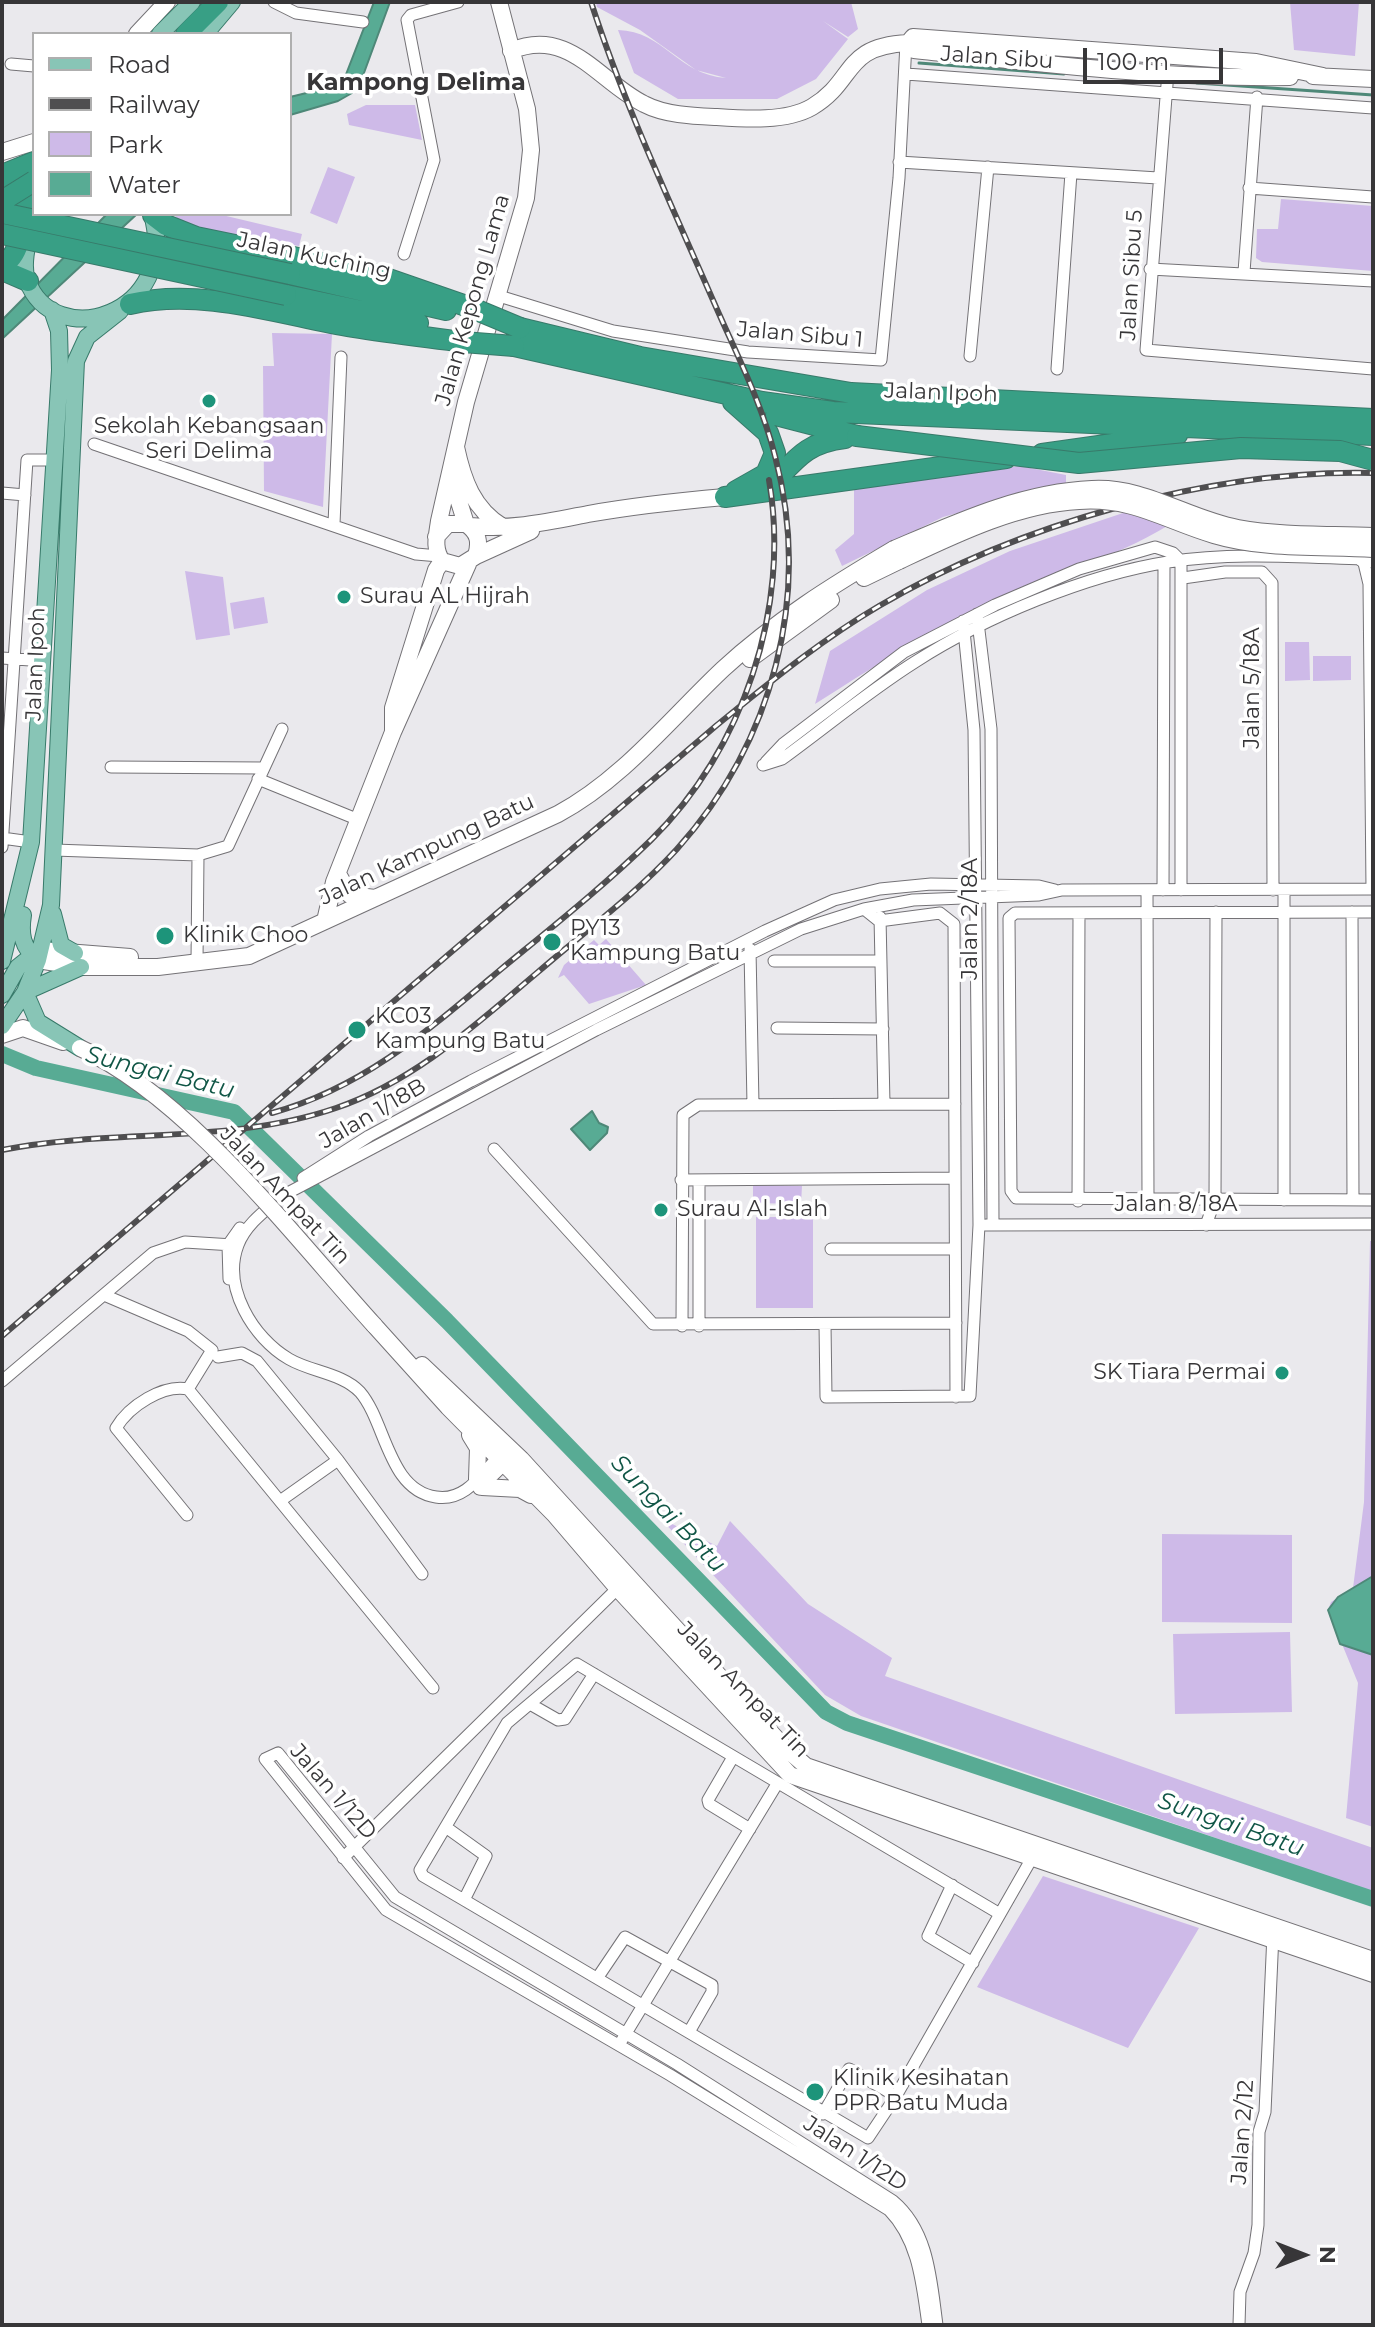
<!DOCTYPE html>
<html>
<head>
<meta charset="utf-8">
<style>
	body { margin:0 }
	#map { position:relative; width:1375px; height:2327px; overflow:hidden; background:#eae9ed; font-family:Montserrat,sans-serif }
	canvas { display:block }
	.frame { position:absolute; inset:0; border:4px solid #373638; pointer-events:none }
	.legend { position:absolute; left:32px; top:32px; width:260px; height:184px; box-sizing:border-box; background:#fff; border:2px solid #afafaf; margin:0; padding:10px 14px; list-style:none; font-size:24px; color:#373638 }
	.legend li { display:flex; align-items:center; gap:16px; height:40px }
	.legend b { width:40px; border:2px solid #afafaf }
	.north { position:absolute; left:1263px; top:2215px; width:80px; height:80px; -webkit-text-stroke:6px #fff; paint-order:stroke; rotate:90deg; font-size:22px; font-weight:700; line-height:32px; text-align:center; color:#373638 }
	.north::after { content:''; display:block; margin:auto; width:28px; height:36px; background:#373638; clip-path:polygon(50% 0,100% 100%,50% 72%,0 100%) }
	.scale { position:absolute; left:1083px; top:48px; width:140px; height:36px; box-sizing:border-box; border:4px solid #373638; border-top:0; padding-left:10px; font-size:24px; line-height:28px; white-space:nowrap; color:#373638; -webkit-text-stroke:6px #fff; paint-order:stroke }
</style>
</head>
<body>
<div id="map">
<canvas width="1375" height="2327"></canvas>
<div class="frame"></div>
<ul class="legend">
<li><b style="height:10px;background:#88c5b6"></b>Road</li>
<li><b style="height:10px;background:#4f4e50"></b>Railway</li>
<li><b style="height:22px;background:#cebae8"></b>Park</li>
<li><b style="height:22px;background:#58ab94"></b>Water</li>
</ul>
<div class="north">N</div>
<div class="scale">100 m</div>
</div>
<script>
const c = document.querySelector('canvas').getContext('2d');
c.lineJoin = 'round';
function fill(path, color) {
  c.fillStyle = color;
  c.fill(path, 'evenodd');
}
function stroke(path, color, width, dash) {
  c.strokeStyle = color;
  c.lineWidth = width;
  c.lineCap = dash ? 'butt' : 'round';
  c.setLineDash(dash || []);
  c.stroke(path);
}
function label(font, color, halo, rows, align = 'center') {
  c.font = font + ' Montserrat,sans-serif';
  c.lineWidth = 7;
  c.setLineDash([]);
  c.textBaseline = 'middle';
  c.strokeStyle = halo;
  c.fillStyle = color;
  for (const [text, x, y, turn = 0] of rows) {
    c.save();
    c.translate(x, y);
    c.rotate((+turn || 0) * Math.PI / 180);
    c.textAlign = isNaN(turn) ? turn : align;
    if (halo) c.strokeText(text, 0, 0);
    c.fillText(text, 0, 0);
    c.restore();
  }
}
fill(new Path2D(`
	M596 2H851L858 29 848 37 823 21 848 39 816 79 777 99H678L634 73 618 30C664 31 678 75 726 78L696 70 640 30 597 7Z
	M1290 2H1359L1355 56 1294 50Z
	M366 105H415L422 140 349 125 347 114Z
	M328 167 355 177 337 224 310 213Z
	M1281 199 1373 206V271L1262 262 1256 258 1257 229H1278Z
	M173 214H218L302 234 299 246 185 226Z
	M272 333 332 334 323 507 264 491 263 366H274Z
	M1020 466 1066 475V484L943 517 842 566 835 550 854 534V489Z
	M1126 512 1169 525C1112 560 1045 577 985 606 925 634 870 669 815 704L830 651 927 590 1010 551Z
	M185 571 223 577 230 635 196 640Z
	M264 597 268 623 234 629 230 603Z
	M1285 642H1309L1310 680 1285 681Z
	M1313 656H1351V680L1313 681Z
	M606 939 646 985 589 1004 564 975 558 978 564 965 594 940 599 945Z
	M753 1185 802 1186 801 1204 753 1203Z
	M756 1217H813V1308H756Z
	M1370 1241H1373V1827L1346 1818 1358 1683 1328 1610 1331 1602 1353 1588 1364 1502Z
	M660 1518 717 1546 730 1521 808 1604 892 1658 885 1676 1373 1848V1892L861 1716 825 1695Z
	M1162 1534 1292 1535V1623L1162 1622Z
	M1290 1632 1292 1712 1175 1714 1173 1634Z
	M1043 1876 1199 1928 1128 2048 977 1987Z`), '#cebae8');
const water = new Path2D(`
	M374 2H390L361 81 352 93 338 101 290 115V97L327 88 345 77Z
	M107 214H137L2 339V320Z
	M592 1111 599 1123 608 1127 607 1133 590 1150 571 1129Z
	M1373 1576V1655L1340 1644 1328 1610 1338 1597Z`);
fill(water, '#58ab94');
stroke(water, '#4e8878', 2);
stroke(new Path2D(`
	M919 63 1064 74
	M1197 83 1373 95`), '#4e8878', 3);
stroke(new Path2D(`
	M2 1054 36 1068 234 1112 447 1321 826 1712 847 1723 1373 1899`), '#58ab94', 16);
const street = new Path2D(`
	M274 2 296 13 363 22
	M11 64 34 66
	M1168 72 1146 350 1373 369
	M906 74 1373 108
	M899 162 1158 178
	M1249 188 1373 197
	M404 254 434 160 407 20 411 15 458 2
	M1150 269 1373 281
	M1244 272 1257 97
	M499 296 613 331 748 352 881 360 899 178 906 43
	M970 356 988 167
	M1057 369 1071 173
	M94 444 416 554 439 556
	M2 493 25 495
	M334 524 341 357
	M1183 578 1225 572H1262L1272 583 1273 890
	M977 614 991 729 993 1225
	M2 658 44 661
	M766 762 783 744 904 652 995 605 1079 569 1155 547 1173 553 1181 561
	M763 765 782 759C826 727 869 691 915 662 985 617 1086 575 1168 562 1233 552 1298 557 1363 559L1369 584 1372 889
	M111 767 263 768
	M258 779 359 820
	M2 838 31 842
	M2 847 27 460H55
	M54 850 198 855 228 846 282 729
	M1163 890 1164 563
	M1181 890V561
	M1147 891 1148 1200
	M864 909 879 921 940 913 954 924 956 1397
	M1352 912 1353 1200
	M1373 912 1015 913 1009 918 1011 1191 1016 1198 1373 1200
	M880 917 884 1104
	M750 949 753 1105
	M774 961H880
	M197 962 198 855
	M777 1028 883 1029
	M494 1149 653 1324 956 1323
	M303 1178 369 1136 471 1081 765 931 834 900 880 889 931 884 1039 886 1055 890
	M681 1180 955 1178
	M1284 1200V890
	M1078 1201 1079 913
	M986 1225 1373 1224
	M1206 1225 1215 1200 1216 912
	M831 1249H955
	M229 1279 228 1245 240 1228
	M104 1295 188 1331 212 1350 188 1389 433 1688
	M825 1324 826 1397 970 1396 979 1225 974 730 963 621
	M682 1326 683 1115 698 1105 955 1104
	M699 1326V1180
	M218 1357 242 1353 257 1361 338 1460 422 1574
	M2 1381 153 1253 185 1242 233 1245
	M503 1452C483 1471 467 1502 436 1497 388 1490 386 1422 360 1392 342 1373 311 1372 289 1359 253 1338 222 1287 238 1245 246 1224 266 1210 282 1196L596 1030 801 929 864 909 913 900 1039 895 1062 890 1373 889
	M479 1489 507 1462
	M280 1501 338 1460
	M187 1515 116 1428C129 1406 163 1384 188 1389
	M530 1704 558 1720 565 1719 594 1674
	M733 1757 708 1800 709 1804 750 1829
	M447 1828 486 1856 464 1900
	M343 1858 622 1584
	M952 1885 928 1936 973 1963
	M1000 1914 577 1664 507 1723 420 1870 423 1876 464 1900 868 2138 896 2096 1032 1858
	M598 1977 625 1937 712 1985V1992L689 2032
	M622 2040 777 1784
	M823 2114 849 2069 896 2096
	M928 2325C922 2284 919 2241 889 2210L670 2075 386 1910 265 1759 278 1753 395 1897 677 2064 893 2201C929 2231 931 2281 937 2325
	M1239 2325 1240 2292 1254 2253 1258 2225 1259 2132 1265 2112 1273 1934`);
const secondary = new Path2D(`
	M137 34 167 2
	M908 43 914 50C1038 63 1165 79 1290 77
	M511 51C569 26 599 82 644 104 665 115 693 116 716 117 745 119 786 122 812 107 856 81 842 46 908 43L913 37 1256 62 1323 76
	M1313 76 1373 79
	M2 152 34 142
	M456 447C463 480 473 509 503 527
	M450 473 466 524
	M470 526C513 530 547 522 588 514 633 506 679 501 725 497
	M436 537 448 524H466C479 533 480 542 476 556L460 566 442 561C433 548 437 536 439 521L466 402 526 198 531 150 527 109 499 2
	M476 556 531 531
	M1363 559H1373
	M864 578 899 561
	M750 659 831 600
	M393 730V708L436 570 442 561
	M338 874 350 895 375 898
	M325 921 334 882 393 732 468 564
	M41 950 130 957
	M38 960 81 967H158L249 956 558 814C622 780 671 718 723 669 775 621 833 585 894 549
	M2 1035 23 1028 63 1042
	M374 1325 448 1407 554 1514 619 1590 790 1775 1373 1974
	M422 1365 521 1459 784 1747 806 1766 1373 1960
	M470 1435 478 1448 477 1479
	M482 1487 520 1489 531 1495`);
const primary = new Path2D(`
	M160 34 192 2
	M205 34 232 2
	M31 230C27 245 22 265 27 280 54 354 180 315 152 214
	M53 914 61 945 75 953
	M23 915C20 934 22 948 38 960
	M2 961 31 842 60 370 59 331 52 310
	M25 992 38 1022 80 1048
	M25 992 81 967
	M2 995 18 967 38 951
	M2 1026 25 992 38 960 51 905 76 361 87 337 120 311`);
const highway = new Path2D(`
	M186 34 218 2
	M2 175 34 162
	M153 215 166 225 196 237 371 273 472 308
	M2 265C22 255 22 224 24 204L22 197 6 187
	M2 270 28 281
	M290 274 446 310
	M286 295 418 323
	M130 304C202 287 282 315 353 327 390 333 426 337 463 342
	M520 328 640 357 851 393 1373 419
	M514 346 762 402 833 412 1373 435
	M733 402 768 433 775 453 766 474 736 491
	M776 415 857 436
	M1042 454 1177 435
	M768 488C796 460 804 443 845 438
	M725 497 1006 458`);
stroke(street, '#747276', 13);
stroke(secondary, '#747276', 18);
stroke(primary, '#387a6a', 18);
stroke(highway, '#387a6a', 22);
stroke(street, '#fff', 11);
stroke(secondary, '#fff', 16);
stroke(primary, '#88c5b6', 16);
stroke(highway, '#389f85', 20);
const rail = new Path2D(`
	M272 1113C363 1088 430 1029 500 970 551 928 604 886 651 840 743 750 791 607 769 480
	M2 1150C113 1128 228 1145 336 1108 415 1081 475 1025 538 972 584 932 636 894 677 849 773 742 812 596 775 456 762 404 737 355 716 307 672 206 625 107 591 2
	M2 1336 717 725C769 683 821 640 879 606 1018 524 1212 469 1373 473`);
stroke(rail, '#4f4e50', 6);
stroke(rail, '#fff', 3, [9]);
const secondaryBridge = new Path2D(`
	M894 549C957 522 1022 492 1092 489 1145 486 1188 519 1238 528 1282 536 1329 534 1373 536
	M899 561C954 535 1017 504 1079 501 1133 497 1166 521 1214 535 1264 550 1322 546 1373 549
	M80 1048C187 1096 295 1238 374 1325`);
const highwayBridge = new Path2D(`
	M2 201 34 181
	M2 213 290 274
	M2 234 286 295
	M472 308 520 328
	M463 342 514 346
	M857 436 1079 463 1241 448 1340 451 1373 460`);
stroke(secondaryBridge, '#747276', 18, []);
stroke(highwayBridge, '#387a6a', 22, []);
stroke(secondaryBridge, '#fff', 16);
stroke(highwayBridge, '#389f85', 20);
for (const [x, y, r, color] of [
	[209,401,8,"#1d947a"],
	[344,597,8,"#1d947a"],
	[165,936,10,"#1d947a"],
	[552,942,10,"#1d947a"],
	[357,1030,10,"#1d947a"],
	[661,1210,8,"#1d947a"],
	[1282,1373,8,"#1d947a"],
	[815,2092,10,"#1d947a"]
]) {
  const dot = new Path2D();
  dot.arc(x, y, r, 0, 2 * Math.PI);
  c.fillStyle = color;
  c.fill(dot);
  stroke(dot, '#fff', 3);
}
label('22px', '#373638', '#fff', [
	["Jalan Sibu",997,58,4],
	["Jalan Kuching",314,256,12],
	["Jalan Sibu 5",1132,275,-87],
	["Jalan Kepong Lama",473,300,-74],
	["Jalan Sibu 1",800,335,5],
	["Jalan Ipoh",941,393,2],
	["Jalan Ipoh",36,664,-88],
	["Jalan 5/18A",1253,688,-90],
	["Jalan Kampung Batu",427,850,-25],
	["Jalan 2/18A",971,919,-90],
	["Jalan 1/18B",373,1114,-30],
	["Jalan Ampat Tin",285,1196,47],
	["Jalan 8/18A",1176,1205],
	["Jalan Ampat Tin",743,1690,46],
	["Jalan 1/12D",333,1792,49],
	["Jalan 2/12",1243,2132,-86],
	["Jalan 1/12D",855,2154,33]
]);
label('22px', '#373638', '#fff', [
	["Sekolah Kebangsaan",209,427,"center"],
	["Seri Delima",209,452,"center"],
	["Surau AL Hijrah",360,597],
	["PY13",570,929],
	["Kampung Batu",570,954],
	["Klinik Choo",183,936],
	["KC03",375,1017],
	["Kampung Batu",375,1042],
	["Surau Al-Islah",677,1210],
	["SK Tiara Permai",1266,1373,"right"],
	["Klinik Kesihatan",833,2079],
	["PPR Batu Muda",833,2104]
], 'left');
label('bold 24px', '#373638', '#fff', [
	["Kampong Delima",416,83]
]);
label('italic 24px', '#105646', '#fff', [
	["Sungai Batu",160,1073,14],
	["Sungai Batu",668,1514,46],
	["Sungai Batu",1231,1825,19]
]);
</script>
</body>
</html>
